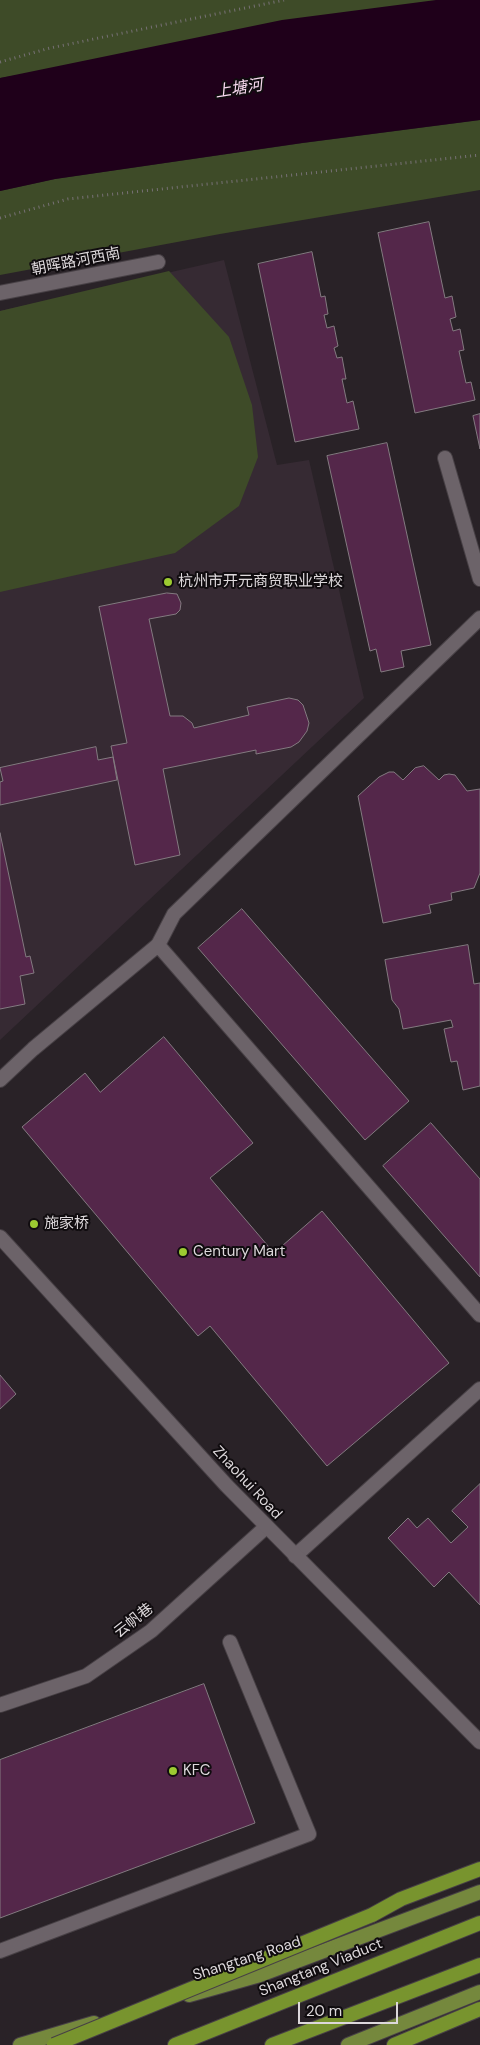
<!DOCTYPE html>
<html>
<head>
<meta charset="utf-8">
<style>
	body { margin:0 }
	#map { position:relative; width:480px; height:2045px; overflow:hidden; background:#292227; font-family:"DM Sans",sans-serif }
	canvas { display:block }
	.scale { position:absolute; left:298px; top:2002px; width:100px; height:22px; box-sizing:border-box; border:2px solid #ddd8db; border-top:0; padding-left:6px; font-size:15px; line-height:18px; white-space:nowrap; color:#ddd8db; -webkit-text-stroke:4px #100c0f; paint-order:stroke }
</style>
</head>
<body>
<div id="map">
<canvas width="480" height="2045"></canvas>
<div class="scale">20 m</div>
</div>
<script>
const c = document.querySelector('canvas').getContext('2d');
c.lineJoin = 'round';
function fill(path, color) {
  c.fillStyle = color;
  c.fill(path, 'evenodd');
}
function stroke(path, color, width, dash) {
  c.strokeStyle = color;
  c.lineWidth = width;
  c.lineCap = dash ? 'butt' : 'round';
  c.setLineDash(dash || []);
  c.stroke(path);
}
function label(font, color, halo, rows, align = 'center') {
  c.font = font + ' "DM Sans","Noto Sans SC",sans-serif';
  c.lineWidth = 4;
  c.setLineDash([]);
  c.textBaseline = 'middle';
  c.strokeStyle = halo;
  c.fillStyle = color;
  for (const [text, x, y, turn = 0] of rows) {
    c.save();
    c.translate(x, y);
    c.rotate((+turn || 0) * Math.PI / 180);
    c.textAlign = isNaN(turn) ? turn : align;
    if (halo) c.strokeText(text, 0, 0);
    c.fillText(text, 0, 0);
    c.restore();
  }
}
fill(new Path2D(`
	M224 260 277 465 309 460 364 698 0 1040V311Z`), '#362a33');
fill(new Path2D(`
	M0 0H480L0 78Z
	M480 120V190L220 234 0 275V191L55 179 303 143Z
	M169 271 229 337 252 405 258 457 239 506 175 553 0 592V311Z`), '#3e4b28');
fill(new Path2D(`
	M436 0H480V120L302 143 55 179 0 191V78L282 20Z`), '#1f001a');
const building = new Path2D(`
	M429 222 445 298 452 296 456 317 450 319 453 331 460 329 464 350 459 351 466 383 471 382 475 400 415 413 378 233Z
	M312 252 321 297 325 296 328 314 324 315 327 328 334 326 338 346 334 348 337 358 342 357 346 379H342L347 403 353 401 359 429 295 442 258 264Z
	M480 414V449L473 416Z
	M387 443 431 645 401 651 404 667 381 672 376 649 370 651 327 456Z
	M167 593 177 594 181 603 180 610 176 614 149 619 170 716H183L192 723 194 728 249 715 247 707 289 698 298 700 303 705 309 723 307 731 299 742 291 747 256 754V750L163 769 180 855 135 865 111 746 127 743 99 607Z
	M96 747 98 760 113 757 117 780 0 805V782L3 781 0 768Z
	M424 766 439 780 444 775 449 774 455 775 467 791 480 789V873L474 888 451 893 452 900 429 905 431 913 383 923 358 796 379 777 389 772H394L403 780 415 768Z
	M0 833 26 957 30 956 34 973 20 976 25 1004 0 1009Z
	M242 909 409 1101 365 1140 198 948Z
	M468 945 474 984 480 983V1086L463 1090 457 1061 451 1062 444 1029 453 1027 451 1020 403 1029 399 1009 392 1000 385 960Z
	M164 1037 253 1143 210 1178 274 1253 322 1211 449 1363 327 1466 210 1326 198 1336 22 1127 85 1073 100 1092Z
	M431 1123 480 1179V1277L383 1166Z
	M0 1375 16 1394 0 1409Z
	M480 1484V1605L449 1572 434 1587 388 1538 408 1518 417 1528 428 1518 451 1543 468 1527 452 1511Z
	M204 1684 255 1823 0 1918V1760Z`);
fill(building, '#54274a');
stroke(building, '#837a80', 1);
const service = new Path2D(`
	M0 293 158 262
	M445 458 480 579
	M158 945 174 914 480 618
	M0 1951 309 1834 230 1642`);
const minor = new Path2D(`
	M0 1080 33 1049 158 945 480 1315
	M295 1556 480 1389
	M0 1705 86 1676 151 1631 266 1527`);
const tertiary = new Path2D(`
	M0 1237 227 1486 480 1742`);
const primary = new Path2D(`
	M189 1995 260 1975 480 1892
	M20 2045 94 2023
	M348 2045 480 1992`);
const trunk = new Path2D(`
	M372 1915 401 1899 480 1869
	M175 2045 480 1923
	M272 2045 480 1965
	M394 2045 480 2009`);
stroke(service, '#474045', 16);
stroke(minor, '#474045', 16);
stroke(tertiary, '#474045', 16);
stroke(primary, '#474045', 16);
stroke(trunk, '#474045', 16);
stroke(new Path2D(`
	M0 62 50 48 284 0
	M0 218 68 199 480 155`), '#777175', 3, [1, 4]);
stroke(service, '#6c6369', 14);
stroke(minor, '#6c6369', 14);
stroke(tertiary, '#6c6369', 14);
stroke(primary, '#75883d', 14);
stroke(trunk, '#78942e', 14);
const trunkBridge = new Path2D(`
	M54 2045 372 1915`);
stroke(trunkBridge, '#474045', 16, []);
stroke(trunkBridge, '#78942e', 14);
for (const [x, y, r, color] of [
	[168,582,5,"#9cca31"],
	[34,1224,5,"#9cca31"],
	[183,1252,5,"#9cca31"],
	[173,1771,5,"#9cca31"]
]) {
  const dot = new Path2D();
  dot.arc(x, y, r, 0, 2 * Math.PI);
  c.fillStyle = color;
  c.fill(dot);
  stroke(dot, '#100c0f', 2);
}
label('15px', '#ddd8db', '#100c0f', [
	["朝晖路河西南",76,262,-11],
	["Zhaohui Road",247,1483,47],
	["云帆巷",134,1621,-38],
	["Shangtang Road",247,1959,-18],
	["Shangtang Viaduct",321,1968,-22]
]);
label('15px', '#ddd8db', '#100c0f', [
	["杭州市开元商贸职业学校",178,582],
	["施家桥",44,1224],
	["Century Mart",193,1252],
	["KFC",183,1771]
], 'left');
label('italic 16px', '#f8d9ef', '#100c0f', [
	["上塘河",239,89,-9]
]);
</script>
</body>
</html>
